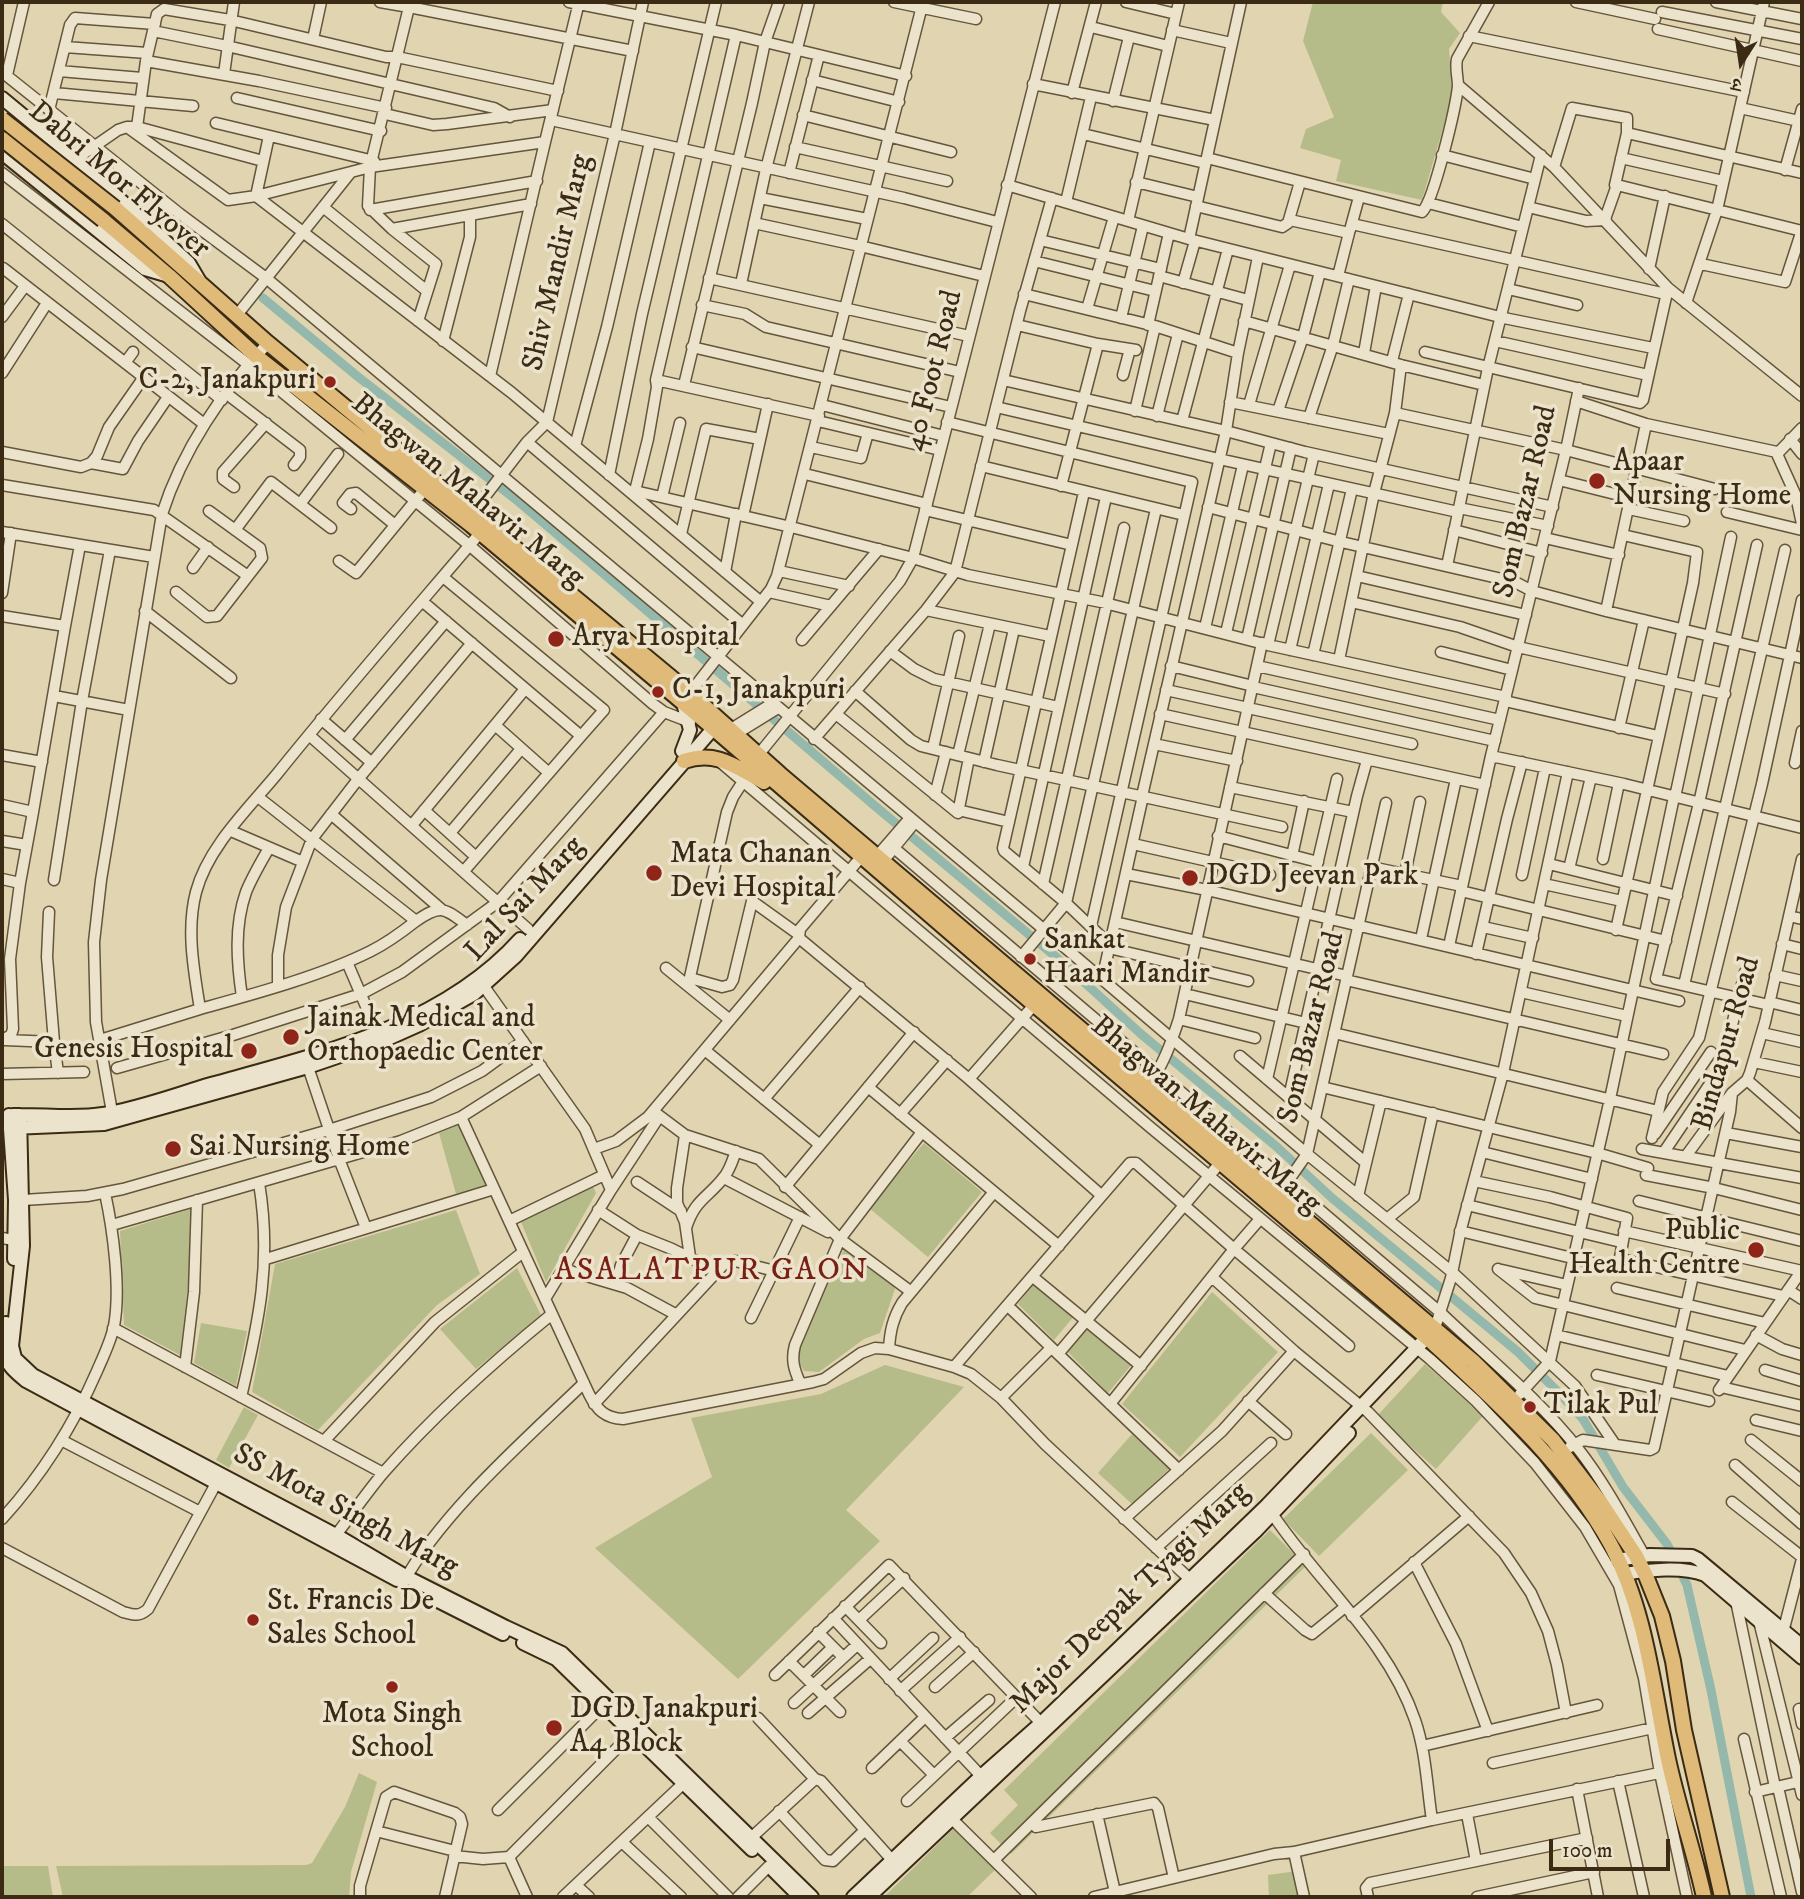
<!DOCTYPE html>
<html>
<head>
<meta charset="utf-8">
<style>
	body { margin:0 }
	#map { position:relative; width:1804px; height:1899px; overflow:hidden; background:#e1d4b0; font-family:"IM FELL DW Pica","Noto Serif Devanagari",serif }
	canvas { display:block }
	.frame { position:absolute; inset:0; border:4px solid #3b2b15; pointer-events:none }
	.north { position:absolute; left:1706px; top:28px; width:70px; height:70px; -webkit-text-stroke:5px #ece3cc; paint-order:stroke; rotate:192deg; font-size:19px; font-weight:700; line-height:28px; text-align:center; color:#3b2b15 }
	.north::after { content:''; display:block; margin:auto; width:24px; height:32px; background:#3b2b15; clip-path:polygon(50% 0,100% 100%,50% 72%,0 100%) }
	.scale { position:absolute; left:1549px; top:1839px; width:121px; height:32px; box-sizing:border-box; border:4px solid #3b2b15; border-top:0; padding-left:9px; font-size:21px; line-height:24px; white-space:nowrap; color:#3b2b15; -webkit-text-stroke:5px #ece3cc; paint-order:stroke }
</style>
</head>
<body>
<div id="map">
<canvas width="1804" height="1899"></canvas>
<div class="frame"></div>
<div class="north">उ</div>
<div class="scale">100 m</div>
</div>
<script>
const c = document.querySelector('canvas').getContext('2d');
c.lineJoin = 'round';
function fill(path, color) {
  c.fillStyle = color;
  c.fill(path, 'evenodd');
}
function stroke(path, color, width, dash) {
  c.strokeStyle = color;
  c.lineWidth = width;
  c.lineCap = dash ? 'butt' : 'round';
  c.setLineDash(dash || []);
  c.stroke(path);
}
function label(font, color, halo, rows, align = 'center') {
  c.font = font + ' "IM FELL DW Pica",serif';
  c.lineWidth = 7;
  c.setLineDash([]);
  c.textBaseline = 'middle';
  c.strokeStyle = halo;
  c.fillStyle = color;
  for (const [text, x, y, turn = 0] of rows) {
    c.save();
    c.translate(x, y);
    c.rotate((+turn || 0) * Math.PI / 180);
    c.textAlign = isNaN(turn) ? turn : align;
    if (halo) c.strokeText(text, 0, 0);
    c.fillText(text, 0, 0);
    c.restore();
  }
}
fill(new Path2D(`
	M1313 2H1443L1441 12 1460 33 1449 49 1452 89 1450 104 1422 200 1336 181 1341 160 1300 148 1306 129 1334 117 1303 41Z
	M459 1124 489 1184 456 1194 439 1133Z
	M924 1143 982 1192 928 1257 869 1208Z
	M593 1186 596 1193 546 1282 521 1222Z
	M191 1209V1259L180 1355 124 1325 120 1231Z
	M456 1210 480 1274 437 1305 318 1430 252 1392 275 1264Z
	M846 1245 896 1286 880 1333 864 1339 819 1372 804 1371 799 1362 800 1341Z
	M517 1268 541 1315 476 1369 440 1329Z
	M1035 1282 1075 1315 1054 1340 1018 1304Z
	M1212 1292 1278 1352 1180 1457 1122 1404Z
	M201 1323 247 1331 236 1386 194 1363Z
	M1088 1326 1133 1363 1108 1393 1068 1352Z
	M1425 1364 1483 1416 1436 1469 1377 1416Z
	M885 1365 964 1387 846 1510 880 1541 738 1679 595 1548 712 1477 691 1418 821 1394Z
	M244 1407 258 1415 229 1468 216 1460Z
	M1371 1433 1408 1470 1319 1556 1283 1519Z
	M1132 1434 1169 1469 1132 1504 1098 1473Z
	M1270 1530 1306 1566 1011 1854 990 1833 1018 1805 1004 1790Z
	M359 1773 377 1782 351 1872 349 1897H63L56 1866 306 1865 312 1863 345 1807Z
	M954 1828 996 1869 967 1897H884Z
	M2 1866H48L53 1897H2Z
	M1297 1871 1302 1897H1269L1268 1875Z`), '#b6bc89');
stroke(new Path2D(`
	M263 298 357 376 519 502 604 574 875 806 1062 962 1141 1034 1277 1147 1332 1198 1518 1352 1559 1393 1583 1419 1623 1487 1667 1544 1687 1585 1711 1690 1751 1897`), '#94b8ab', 9);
const street = new Path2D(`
	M380 2 409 7 410 2
	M569 2 736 35 906 76
	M894 2 976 19
	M1126 2 1176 14
	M1576 2 1655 19
	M1716 2 1802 19
	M1662 12 1802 39
	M1091 27 1168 46
	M1658 29 1802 61
	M1172 30 1231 43
	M153 31 227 46 494 108 510 117
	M1469 36 1744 92
	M313 39 321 2
	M65 47 147 53
	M59 71 142 78
	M2 72 180 214 266 278 1035 922 1307 1154 1452 1272 1575 1386 1614 1443
	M224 74 234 2
	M7 75 24 2
	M812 80 899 102
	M1033 84 1215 120
	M1458 85 1554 167 1668 288 1802 396
	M54 93 193 106
	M1072 93 1096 2
	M237 98 381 131
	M1113 101 1129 37
	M386 108 259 81 146 61 157 14 164 9 230 20 386 57H397L558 91
	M1740 108 1799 121
	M49 110 70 25 75 18 155 24
	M385 114 433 125 447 124 553 110
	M803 115 951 152
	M551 120 904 198 997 222
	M216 123 374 161
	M128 127H137L263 161
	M137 127 146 61
	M1083 134 1205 163
	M269 136 256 196 512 393 761 602
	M795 147 947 181
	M1442 155 1535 179
	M1207 158 1422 212C1434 201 1456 106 1458 86 1458 77 1455 69 1457 59L1489 2
	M1621 158 1723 181
	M76 159 118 130 127 127 228 200 256 196 351 172
	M1554 167 1572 108 1627 118V133
	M1785 170 1802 109
	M2 173 249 365 469 545 653 704 664 712 690 722
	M789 173 819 55
	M1136 182 1198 197
	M1007 185 1189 239 1504 318 1653 348
	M1615 185 1627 133 1802 173
	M760 198 867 219
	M1066 202 1091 97
	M1428 203 1523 227
	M1196 206 1282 227 1288 223 1300 182
	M323 207 427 291
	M1528 207 1586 221 1606 220
	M370 210 537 181
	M1605 219 1617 185 1802 231
	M1290 220 1349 233 1338 276
	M1128 221 1179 2
	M754 223 860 246 984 276
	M2 224 222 400
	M1352 224 1666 294
	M392 229 531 204
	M1350 230 1359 197
	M1189 239 1241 2
	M1040 240 1161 269
	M1034 261 1155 291
	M1701 264 1785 282 1802 230
	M1649 269 1665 196
	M2 270 3 268 204 424
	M1159 276 1248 300
	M709 278 969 336
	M1183 283 1195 241
	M741 284 766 169 809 2
	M1508 289 1577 305
	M1024 294 1155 326 1238 353
	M1686 303 1717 210 1764 2
	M702 305 745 314 766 327 960 372
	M1087 309 1114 217
	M237 315 351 172 370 167 545 142 579 2
	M2 317 25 286
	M1121 318 1143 226
	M418 321 436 264 392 229 368 206 370 167 409 7 633 51
	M1244 321 1401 365 1484 385
	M1017 325 1098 344 1136 350
	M1148 325 1169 233
	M443 341 470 237V215
	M1495 341 1648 375
	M692 347 951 407
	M1425 352 1640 403 1643 400 1668 288
	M1364 353 1376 286
	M1392 361 1409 294
	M125 363 133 352
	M2 373 47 303
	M1123 375 1130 349
	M490 376 545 142
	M656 380 819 416
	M1003 380 1226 431 1305 452 1553 507
	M684 385 752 103 765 42 779 2
	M227 394 300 450V457L294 465
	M1576 401 1646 424 1777 452
	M1230 402 1389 434
	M822 405 944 436
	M1249 405 1290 265
	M996 407 1219 459 1458 512
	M1135 411 1155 326
	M1278 411 1303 337 1320 272
	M1395 413 1566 450 1715 489
	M1157 416 1178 334
	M1309 418 1333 345 1349 279
	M818 421 940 450
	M1182 421 1228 249
	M947 422 1192 482 1091 926
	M1646 424 1606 611 1802 658
	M1802 428 1777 454 1796 496 1802 524
	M1790 439 1802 454
	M527 442 743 625
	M575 446 607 327 650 142
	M811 447 861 458 868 433
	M2 452 81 467 91 463 97 456 109 427 144 377
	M91 463 123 469 138 441 168 397
	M981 466 1184 515
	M805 474 927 504
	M609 475 642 314 716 2
	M1559 480 1631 498
	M2 485 154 510 248 576 262 558 260 548 209 511
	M1061 486 1098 344
	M234 487 223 479V472L266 423
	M635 491 791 527 913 558 968 575 1101 602 1268 645 1506 697
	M1084 492 1003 848 1004 851 1066 903 1110 945
	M634 495 648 439 657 387 656 380 736 35
	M662 497 680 423
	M300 504 338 454
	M1208 507 1337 541 1515 582 1532 591 1606 611
	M1459 508 1548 526
	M351 509 343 503 350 494 356 493 395 525
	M1629 509 1684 521
	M925 510 1072 545
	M473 512 527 442 547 422 615 134 643 2
	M1727 512 1802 530
	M743 516 768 404
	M235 530 271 482 331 528
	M1454 530 1542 553
	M2 532 154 557
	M681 534 706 429 760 439
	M1545 538 1619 555
	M1757 545 1699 803 1656 979 1769 1005
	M339 561 356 573 425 489
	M1447 566 1488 368 1541 155
	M193 568 208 547
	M779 571 849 586
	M725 572 736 514
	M1357 576 1526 615
	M176 592 207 617 217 616 248 576
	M769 592 831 606
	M2 593 11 533
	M422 601 581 736 604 710 443 577
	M1351 602 1460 627 1518 647 1725 694
	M926 610 1050 636
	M145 611 231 678
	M2 616 65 626 80 545
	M1205 628 1243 465
	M1226 633 1271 443
	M1247 639 1291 448
	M802 640 879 549
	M1268 645 1314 454
	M1290 650 1329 484
	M890 651 914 669 934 679 1058 707
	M1441 652 1512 670
	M1313 655 1352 489
	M1339 660 1374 493 1395 413 1401 365
	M1171 666 1253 686
	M1257 666 1500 720
	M1253 687 1495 741
	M1166 690 1412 744
	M855 691 911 740 921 746 997 765 1282 827
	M689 694 771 589 777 576 923 2
	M54 696 129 710
	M1505 701 1658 736
	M836 714 958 813 969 758
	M1160 714 1485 785
	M321 719 372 763
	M495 725 549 773
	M1619 728 1644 620
	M731 729 773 703
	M736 734 778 708
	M309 735 528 929
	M814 739 926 610 955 572 1020 311 1052 198
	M345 740 446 621
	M1154 744 1237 761
	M933 748 959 636
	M759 754 900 581 913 558 1055 2
	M2 755 42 762
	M958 755 990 624
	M1491 756 1624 784 1802 828
	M719 761 1150 1127 1430 1359 1476 1401 1535 1463 1585 1527 1619 1585 1644 1678 1660 1773 1687 1897
	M984 762 1014 629
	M1795 763 1802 731
	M1230 787 1353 812
	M935 795 946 752
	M1142 796 1226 431 1238 353 1258 257
	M1675 797 1731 537
	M2 805 33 812 65 626
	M424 810 476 857
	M958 810 1009 822
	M331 814 441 909
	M412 825 525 689
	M231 831 303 862
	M450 833 521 749
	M1218 836 1318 862
	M2 841 27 845
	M1133 844 1270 875
	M894 848 1441 1313C1487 1357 1539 1399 1579 1450 1604 1482 1624 1520 1644 1555
	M878 855 910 818
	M1292 856 1304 801
	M1603 859 1619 783
	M884 860 915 822
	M1549 864 1677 896
	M1023 867 1106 497
	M1371 867 1462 886
	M1569 869 1591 777
	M464 871 581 736
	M1126 874 1207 890 1679 1001
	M1405 874 1420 802
	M1522 875 1545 768
	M2 879 20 883 33 812
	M54 880 82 701 110 550
	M1043 884 1124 528
	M1544 884 1622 901
	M1461 891 1666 941
	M49 912 47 957 54 1042
	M1789 916 1802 919
	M416 921C441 904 444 908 467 925
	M1115 922 1347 976
	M1483 927 1533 938
	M1616 930 1693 583 1697 552 1623 535
	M799 938 969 1079 1101 1195
	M1421 939 1456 779
	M1782 944 1802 949
	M1449 946 1491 756 1566 450 1579 388
	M1109 948 1248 981
	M1476 954 1507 819 1522 762
	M1021 957 1066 903 1156 509
	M347 962 380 1039
	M666 968 730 1020
	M1775 975 1802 981
	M690 978 722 987 730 985 733 980 752 901 798 934
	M1102 980 1143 796
	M1346 980 1663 1054
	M278 985V955L286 907 312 839 359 778 472 643
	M483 985 585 1129 611 1190
	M1684 985 1785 550
	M688 986 727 812 733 797 742 783
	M1521 992 1627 1016
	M1185 994 1306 1023
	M242 997C237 963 234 926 246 892 252 877 261 862 269 848
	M1769 1002 1802 1010
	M200 1009C254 994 321 976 371 951 387 943 402 932 416 921L258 797
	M1179 1019 1255 1038
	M1334 1033 1658 1111
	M1762 1033 1802 1042
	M2 1040 11 1035 13 1029 10 959 20 883
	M5 1040 54 1042 58 1073
	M100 1040 200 1009C194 971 186 930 196 892 208 847 248 809 277 774 343 692 412 613 480 533
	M706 1051 820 1145
	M1240 1056 1366 1163
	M1754 1062 1802 1072
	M308 1067 339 1159 366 1228
	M117 1068 233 1035 361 994 402 972 498 902 664 712
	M2 1074 84 1072
	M969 1079 1034 1005
	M1267 1079 1337 779
	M1747 1080 1802 1128
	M1148 1086C1163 1066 1171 1043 1179 1019L1262 643
	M868 1087 1059 1246
	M1322 1087 1597 1153 1648 1168
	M1289 1097 1357 796 1367 760
	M764 1099 860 987
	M653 1111 685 1135 759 1159 840 1239 910 1291
	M112 1112 96 1022 94 942 101 880 162 514C182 451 223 390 268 343
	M900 1114 947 1060
	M461 1117 589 1394C597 1410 605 1418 623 1419L813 1382 824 1379 861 1353 875 1348 889 1349 954 1367 971 1374 1001 1398 1045 1444 1194 1583
	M1726 1133 1802 1147
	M1655 1134 1711 1052
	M685 1135 677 1188V1203L685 1222 690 1257
	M1652 1138 1663 1092 1699 1038 1762 784 1802 600
	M594 1149 616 1141 648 1117 799 938 800 929 861 857
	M1642 1149 1802 1178
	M1482 1152 1592 1179
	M1664 1152 1722 1066 1745 972
	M1686 1156 1732 1093 1747 1080 1750 1073 1765 1022 1802 859
	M1646 1175 1714 1188 1802 1210
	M724 1178 828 1232
	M637 1182 681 1211
	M785 1187 914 1032
	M1284 1187 1307 1154 1386 803
	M1358 1196 1381 1101
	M23 1200 87 1196 123 1189 329 1130 431 1097 482 1071 523 1041
	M1639 1201 1802 1241
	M1467 1205 1621 1242
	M598 1210 637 1235 672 1249 717 1271
	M1387 1219 1414 1197 1433 1113
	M509 1221 604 1175
	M112 1225 401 1141 461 1117 541 1066
	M686 1228C695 1199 708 1198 724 1177 730 1170 733 1159 736 1151
	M1460 1231 1618 1269 1627 1218 1550 1197 1474 1181
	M1624 1231 1802 1271
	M2 1238 14 1240
	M266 1259 494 1189
	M1626 1260 1783 1296
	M563 1269 627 1288 675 1314
	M1498 1269 1535 1298 1745 1350
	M1502 1270 1567 1285
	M1033 1277 1141 1366
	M1213 1278 1294 1351 1368 1412 1504 1553 1531 1593 1548 1631 1557 1665 1566 1713
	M616 1284 621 1265 637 1235
	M1617 1288 1765 1323
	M1788 1290 1802 1299
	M545 1299 611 1190 659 1117
	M1008 1306 1179 1470
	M751 1318 800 1217
	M113 1328 383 1473
	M1435 1328 1451 1278 1461 1229 1503 1073 1568 772
	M1556 1335 1728 1376
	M1756 1335 1782 1349 1802 1355
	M889 1349C890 1331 893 1318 902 1303L994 1192
	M1058 1354 1220 1163
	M185 1367 194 1292 197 1200
	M954 1367 1130 1163H1136L1234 1249 1260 1219
	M1765 1370 1802 1381
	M1597 1375 1709 1401
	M800 1383C794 1369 791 1360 795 1345L840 1239 922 1132
	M1721 1387 1802 1406
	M1719 1390 1802 1270
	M1520 1394 1550 1361 1610 1099 1674 797
	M241 1397C259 1321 272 1261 259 1183
	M1001 1398 1051 1348
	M1248 1401 1286 1434
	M594 1404 724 1264 735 1261 775 1271
	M1110 1404 1234 1249 1349 1346
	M1756 1420 1802 1431
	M1751 1440 1802 1481
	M63 1441 200 1512
	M324 1441 435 1322 523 1252
	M1570 1447 1583 1440 1650 1450 1654 1448 1730 1112 1732 1093
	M1735 1465 1802 1524
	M1732 1502 1802 1557
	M1269 1509C1315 1580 1387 1638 1415 1720 1426 1752 1427 1787 1432 1820
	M2 1519C42 1475 73 1426 97 1371 103 1357 111 1341 114 1326 121 1289 113 1230 105 1193
	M1124 1519 1222 1431 1294 1351
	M336 1535C352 1514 367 1492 384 1472 435 1414 493 1362 552 1314
	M2 1548 123 1612C134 1615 139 1617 148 1609L219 1478
	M1156 1548 1271 1443
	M1414 1562 1456 1644 1488 1731
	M403 1583C442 1512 525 1440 584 1383
	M1264 1593 1305 1630 1312 1634 1345 1607
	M1736 1601 1775 1787
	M845 1606 881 1643
	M1352 1616 1469 1516
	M833 1618 981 1776
	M859 1620 904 1578
	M1759 1621 1802 1795
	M818 1632 843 1657
	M1782 1636 1802 1559
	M789 1661 840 1712
	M775 1675 889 1565 1041 1723
	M804 1675 833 1647
	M889 1679 933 1638
	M935 1687 974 1652
	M900 1691 960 1637
	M794 1703 857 1645
	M1799 1709 1802 1724
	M808 1713 870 1659
	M758 1718 815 1779 821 1781 892 1860
	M945 1738 989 1700
	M1744 1739 1781 1897
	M900 1741 934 1775
	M1422 1746 1597 1705
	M1493 1763 1653 1728
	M872 1768 925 1717
	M1618 1781 1644 1897
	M1778 1787 1802 1892
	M1577 1789 1598 1897
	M1755 1792 1802 1781
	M907 1801 1017 1697
	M498 1810 604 1704
	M779 1811 825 1860 833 1861 865 1830
	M947 1814 1031 1897
	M1097 1814 1115 1892
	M1467 1814 1476 1861
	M649 1818 728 1897
	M1036 1827 1154 1803 1158 1808 1174 1878
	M376 1831 455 1851
	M752 1837 815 1779
	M623 1843 681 1897
	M1294 1852 1304 1897
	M454 1856 483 1859 509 1857 633 1732
	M509 1857 527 1897
	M994 1860 1304 1554
	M577 1886 589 1897
	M360 1897V1886L386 1797 394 1792 455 1813 460 1817 462 1824 445 1897
	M563 1897 687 1780
	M738 1897 769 1866
	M1094 1897 1274 1854 1294 1852 1432 1820 1664 1772
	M1368 1897 1366 1888 1370 1883 1587 1838
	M1477 1897 1594 1872`);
const secondary = new Path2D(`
	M2 98 76 159 189 263 199 280
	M2 153 145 269 169 276
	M682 751 690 730 683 703
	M9 1115 15 1200 14 1259
	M13 1115C41 1114 75 1119 103 1114 137 1109 177 1094 211 1084 319 1054 442 1026 520 939
	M20 1115 23 1246 12 1346 15 1358 33 1375 336 1535 407 1577 506 1627 562 1653 812 1897
	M13 1128 104 1124 308 1067 381 1042 419 1025 474 994 516 956 718 723
	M6 1323C2 1355 0 1360 26 1381L397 1580
	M1617 1560 1650 1555 1692 1556 1698 1559 1802 1646
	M1624 1574C1649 1570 1681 1566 1705 1575L1802 1658
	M432 1598 503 1634
	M523 1643 556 1659 752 1850
	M773 1870 800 1897
	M853 1897 981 1776 1041 1723 1267 1505 1431 1333
	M869 1897 1255 1532 1349 1433`);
const primary = new Path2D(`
	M115 208 268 343 685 689 780 774 1473 1361 1553 1440 1601 1503 1636 1556 1646 1576 1662 1616 1673 1661 1684 1730 1722 1897
	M103 220 169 276 256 356 471 525 706 722 998 974 1433 1343C1499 1404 1567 1465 1611 1545 1646 1610 1653 1687 1668 1759 1678 1806 1694 1851 1704 1897
	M684 761C717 750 736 767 764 782`);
stroke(street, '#64553c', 13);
stroke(secondary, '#3b2b15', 16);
stroke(primary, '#3b2b15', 18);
stroke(street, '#ece3cc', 10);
stroke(secondary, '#ece3cc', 12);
stroke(primary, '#e0ba78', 14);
const primaryBridge = new Path2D(`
	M2 119 115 208
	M2 139 103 220`);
stroke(primaryBridge, '#3b2b15', 18, []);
stroke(primaryBridge, '#e0ba78', 14);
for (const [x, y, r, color] of [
	[330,382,7,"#8f2418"],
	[1597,481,9,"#8f2418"],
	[556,639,9,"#8f2418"],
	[658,692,7,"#8f2418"],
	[654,873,9,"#8f2418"],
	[1190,878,9,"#8f2418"],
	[1030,959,7,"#8f2418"],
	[291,1037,9,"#8f2418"],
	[249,1051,9,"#8f2418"],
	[173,1149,9,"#8f2418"],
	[1756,1250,9,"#8f2418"],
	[1530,1407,7,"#8f2418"],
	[253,1620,7,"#8f2418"],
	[392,1687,7,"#8f2418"],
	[554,1728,9,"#8f2418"]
]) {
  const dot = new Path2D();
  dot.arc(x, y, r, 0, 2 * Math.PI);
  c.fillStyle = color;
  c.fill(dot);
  stroke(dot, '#ece3cc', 2.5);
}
label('30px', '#3b2b15', '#ece3cc', [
	["Dabri Mor Flyover",118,181,40],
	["Shiv Mandir Marg",559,263,-77],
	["40 Foot Road",935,371,-76],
	["Bhagwan Mahavir Marg",467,492,39],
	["Som Bazar Road",1527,502,-77],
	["Lal Sai Marg",526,900,-47],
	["Som Bazar Road",1313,1028,-76],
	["Bindapur Road",1728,1044,-74],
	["Bhagwan Mahavir Marg",1205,1116,40],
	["SS Mota Singh Marg",345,1512,28],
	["Major Deepak Tyagi Marg",1131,1599,-44]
]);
label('30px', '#3b2b15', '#ece3cc', [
	["C-2, Janakpuri",316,382,"right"],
	["Apaar",1613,464],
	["Nursing Home",1613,498],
	["Arya Hospital",572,639],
	["C-1, Janakpuri",672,692],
	["Mata Chanan",670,856],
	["Devi Hospital",670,890],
	["DGD Jeevan Park",1206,878],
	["Sankat",1044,942],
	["Haari Mandir",1044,976],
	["Jainak Medical and",307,1020],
	["Orthopaedic Center",307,1054],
	["Genesis Hospital",233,1051,"right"],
	["Sai Nursing Home",189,1149],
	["Public",1740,1233,"right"],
	["Health Centre",1740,1267,"right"],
	["Tilak Pul",1544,1407],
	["St. Francis De",267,1603],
	["Sales School",267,1637],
	["DGD Janakpuri",570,1711],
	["A4 Block",570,1745],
	["Mota Singh",392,1716,"center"],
	["School",392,1750,"center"]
], 'left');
c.letterSpacing = '2px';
label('32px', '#7a1f14', '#ece3cc', [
	["ASALATPUR GAON",712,1272]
]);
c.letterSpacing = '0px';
</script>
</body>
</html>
